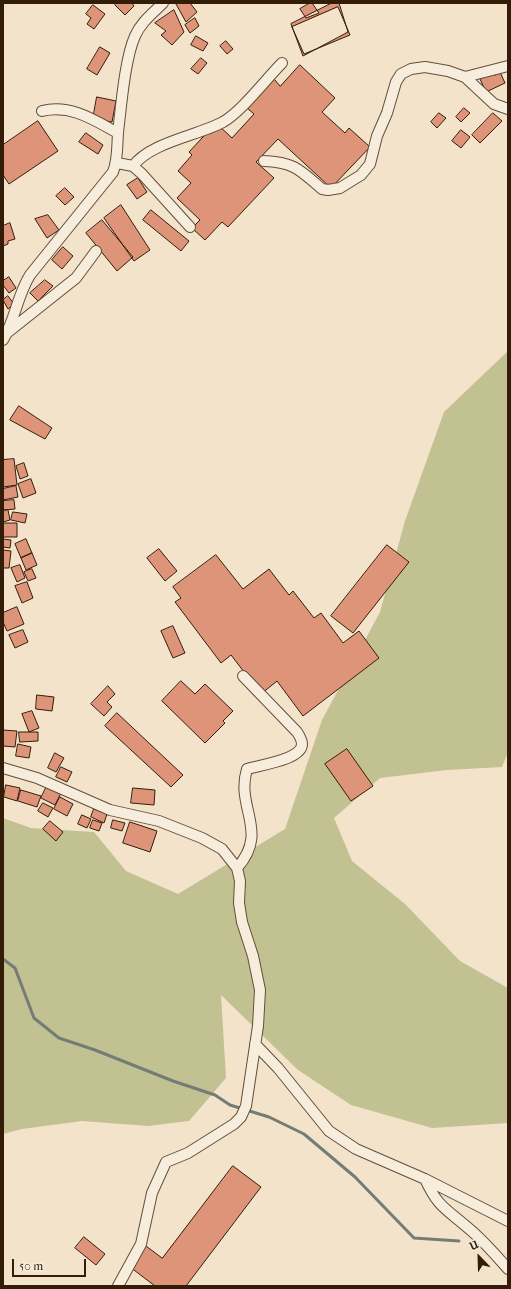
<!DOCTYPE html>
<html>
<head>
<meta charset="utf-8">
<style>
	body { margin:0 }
	#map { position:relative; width:511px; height:1289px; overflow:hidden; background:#f3e3cb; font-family:"IM FELL French Canon",serif }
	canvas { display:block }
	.frame { position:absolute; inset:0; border:4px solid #341d08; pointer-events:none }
	.north { position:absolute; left:459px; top:1237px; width:40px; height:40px; -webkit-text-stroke:3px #f7eddd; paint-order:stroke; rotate:337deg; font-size:11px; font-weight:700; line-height:16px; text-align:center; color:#341d08 }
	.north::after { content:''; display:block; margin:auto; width:14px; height:18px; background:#341d08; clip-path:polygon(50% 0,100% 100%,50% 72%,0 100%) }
	.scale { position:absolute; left:12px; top:1259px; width:74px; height:18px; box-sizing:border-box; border:2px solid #341d08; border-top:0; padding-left:5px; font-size:12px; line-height:14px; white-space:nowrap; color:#341d08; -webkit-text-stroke:3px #f7eddd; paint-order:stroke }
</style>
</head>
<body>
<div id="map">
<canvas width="511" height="1289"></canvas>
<div class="frame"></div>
<div class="north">U</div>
<div class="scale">50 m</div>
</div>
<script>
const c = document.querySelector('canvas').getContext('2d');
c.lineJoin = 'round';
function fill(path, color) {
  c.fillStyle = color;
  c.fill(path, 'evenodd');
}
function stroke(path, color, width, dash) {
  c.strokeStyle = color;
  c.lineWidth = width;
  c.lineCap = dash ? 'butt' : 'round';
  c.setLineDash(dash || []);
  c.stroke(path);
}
fill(new Path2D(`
	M508 351V752L502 767 447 770 380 778 334 818 352 861 405 904 460 961 508 988V1123L432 1128 351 1105 298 1070 221 995 226 1078 189 1121 148 1126 82 1121 22 1129 3 1134V818L31 828 94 832 126 871 178 894 285 829 322 720 380 612 405 521 444 412Z`), '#c2c192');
stroke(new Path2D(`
	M3 959 15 968 34 1018 59 1038 95 1050 173 1081 215 1095 230 1105 269 1117 304 1134 355 1177 414 1238 459 1241`), '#747c76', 3);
const building = new Path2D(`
	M116 3H132L134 6 125 15 115 5Z
	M178 3H190L197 12 186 22 176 4Z
	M310 3H312L319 13 306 18 300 9Z
	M332 3H339L348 32 303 56 291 24Z
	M93 5 105 14 94 29 87 24 91 18 86 14Z
	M338 7 350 35 304 54 292 27Z
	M174 10 184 32 172 45 161 35 166 31 155 23Z
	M195 18 199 26 190 33 185 25Z
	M196 36 208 43 203 51 191 45Z
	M226 41 233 49 227 54 220 46Z
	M100 47 110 53 97 75 87 69Z
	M201 58 207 63 198 74 191 69Z
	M300 65 335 98 322 112 345 133 349 128 370 147 331 188 278 139 256 162 274 178 228 227 222 222 205 240 192 228 200 220 177 198 191 183 178 171 192 155 189 152 216 123 232 138 254 114 247 108 274 79 280 86Z
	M500 72 505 83 486 92 480 79 493 73 495 75Z
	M97 97 116 101 112 122 93 119Z
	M464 108 470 113 461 122 456 117Z
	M439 113 446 118 437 128 431 122Z
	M493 113 502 121 480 143 472 135Z
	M38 121 58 151 9 184 3 175V145Z
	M461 130 470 137 461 148 452 141Z
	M86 133 103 145 98 154 79 142Z
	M138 178 147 192 137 199 127 185Z
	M65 188 74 197 65 205 56 196Z
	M121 205 150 250 134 261 104 218Z
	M151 210 189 241 181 251 143 220Z
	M48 215 59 230 47 238 35 219Z
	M102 220 133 257 117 271 86 233Z
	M10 223 15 239 8 241V244L3 246V226Z
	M63 247 73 256 62 269 52 260Z
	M9 277 16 288 9 293 3 285V281Z
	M45 280 53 286 38 301 30 293Z
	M8 296 14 304 8 309 3 300Z
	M19 406 52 428 45 439 10 420Z
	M14 459 17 485 3 487V460Z
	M24 463 28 476 20 479 16 466Z
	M31 479 36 493 23 498 18 484Z
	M16 486 18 497 3 500V489Z
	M14 500 15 509 3 510V501Z
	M8 510 10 520 3 522V511Z
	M13 512 27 514 25 523 11 520Z
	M3 523H17V537H3Z
	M3 539 11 540 10 548 3 547Z
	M26 539 32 553 21 558 15 544Z
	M387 545 409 562 353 633 331 616Z
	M159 549 177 571 165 581 147 558Z
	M3 550 11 551 9 568H3Z
	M32 553 37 565 26 570 21 558Z
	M216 555 243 589 269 569 289 595 293 591 314 618 321 613 343 643 359 631 379 658 303 716 277 681 261 694 231 655 221 663 175 602 181 598 173 587Z
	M20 565 25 578 17 582 11 568Z
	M32 569 36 578 28 581 24 572Z
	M27 582 33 598 22 603 15 586Z
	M17 607 24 624 7 631 3 622V613Z
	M173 626 185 653 173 658 161 631Z
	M23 630 28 642 15 648 9 635Z
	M181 681 195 694 205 684 233 711 223 721 225 723 205 743 162 701Z
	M108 686 115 694 107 702 112 707 104 716 91 704Z
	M37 695 54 697 52 711 36 709Z
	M32 711 39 728 29 732 22 714Z
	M117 713 183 775 171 787 105 726Z
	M3 730 17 731 15 747 3 746Z
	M19 732H38V741L20 742Z
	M18 744 31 747 29 758 16 756Z
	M347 749 373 786 351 801 325 764Z
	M55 753 64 758 56 772 48 768Z
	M61 767 72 772 67 782 56 777Z
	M6 785 20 788 17 801 4 797Z
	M47 786 61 793 55 805 41 798Z
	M133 788 155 790 154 805 131 803Z
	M21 790 41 796 37 807 18 801Z
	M60 797 73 804 67 816 54 809Z
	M43 803 53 808 48 817 38 811Z
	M94 809 107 814 104 823 91 817Z
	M82 815 91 819 87 828 78 824Z
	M93 820 102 823 99 831 90 828Z
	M113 820 125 823 122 831 111 828Z
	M50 821 63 832 56 841 43 829Z
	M130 822 157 831 150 852 123 843Z
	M233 1166 261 1187 186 1286H155L130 1267 146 1246 162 1258Z
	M84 1237 105 1254 96 1265 75 1248Z`);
fill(building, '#de9478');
stroke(building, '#341d08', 1);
const minor = new Path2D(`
	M465 77 508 66
	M42 111C71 104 94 120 118 133
	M264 161C294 162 300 170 322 189L328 190 340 188 361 175 370 164 377 136 387 113 396 82 401 74 411 69 425 67 448 71 465 77 494 104 508 109
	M117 163 133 166 142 174 190 227
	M133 166C151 142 197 136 223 122 242 111 266 79 282 63
	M8 332 76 278 96 251
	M3 340C15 320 17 296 30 275L113 172C118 159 117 147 118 133 121 107 125 58 135 36 141 22 153 13 163 3
	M3 768 37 778 110 810 159 821 202 838 222 849 237 868 240 881 239 903 242 922 253 956 260 990 258 1026 246 1106 241 1117 234 1124 188 1153 166 1162 152 1193 141 1244 118 1286
	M237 868C270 831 235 808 247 769 259 765 302 760 302 744 302 740 299 735 297 732L243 676
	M255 1044 278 1068 329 1131 356 1149 425 1179 508 1221
	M425 1179C438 1207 445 1208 467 1227 482 1239 495 1254 508 1269`);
stroke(minor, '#644e39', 12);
stroke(minor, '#f7eddd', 10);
</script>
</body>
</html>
